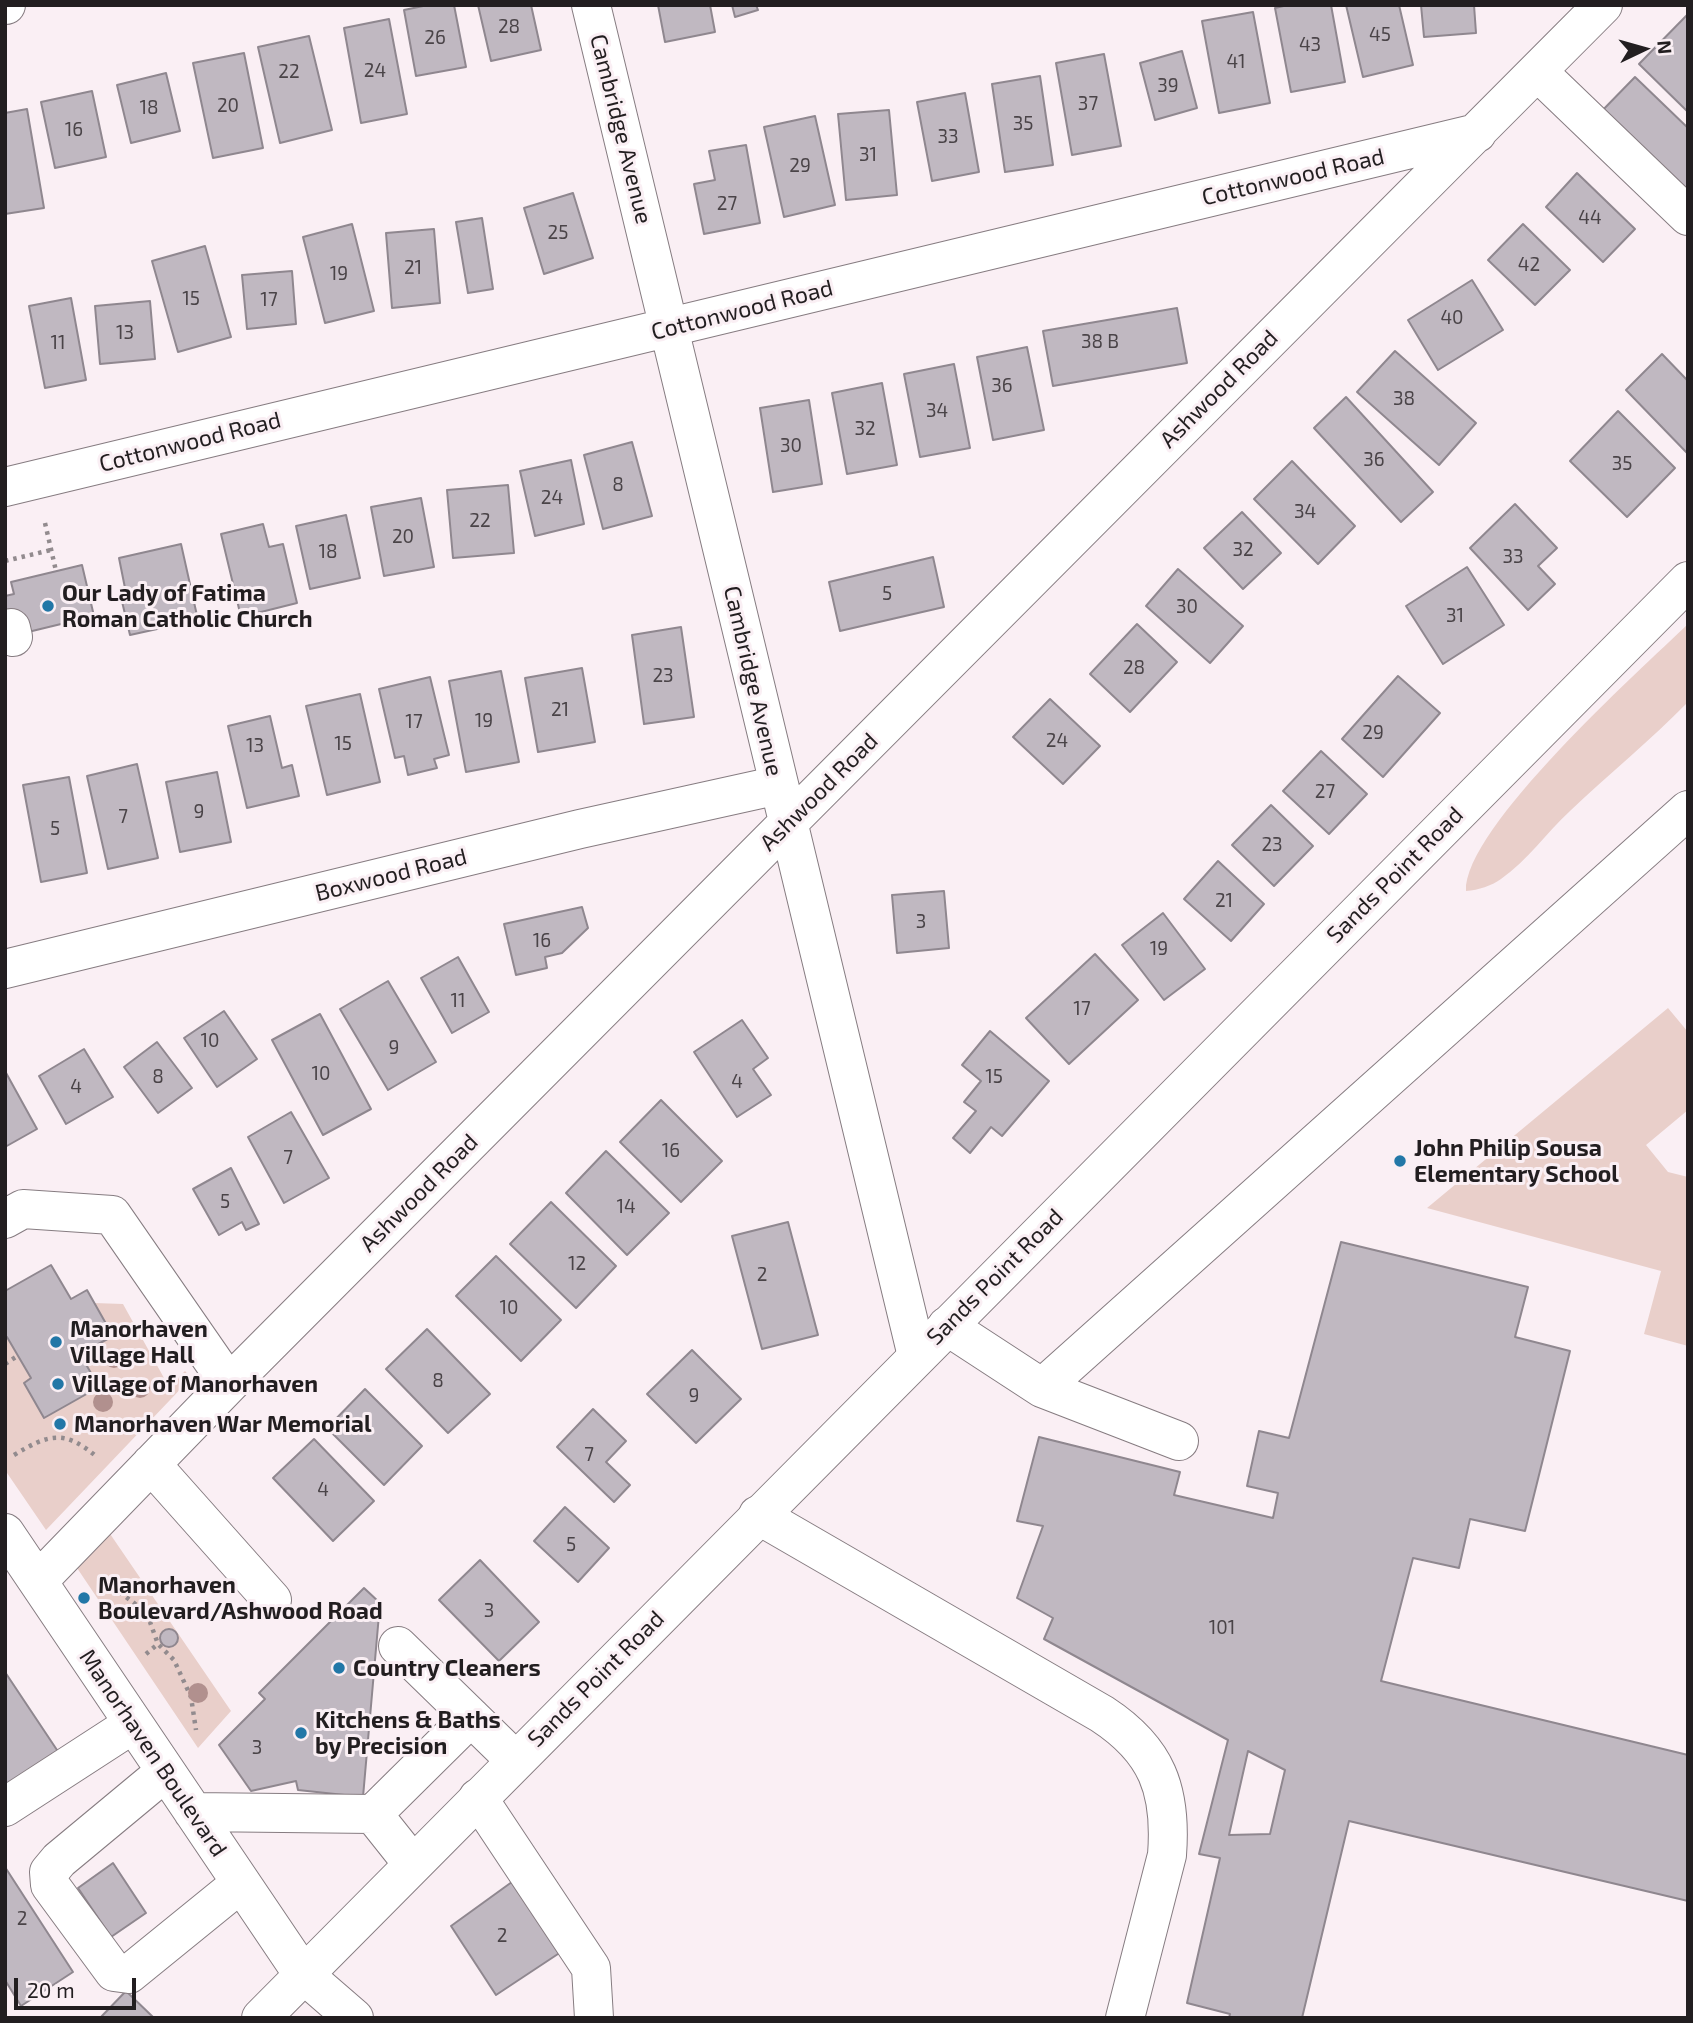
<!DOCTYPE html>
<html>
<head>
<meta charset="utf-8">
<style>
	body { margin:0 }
	#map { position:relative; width:1693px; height:2023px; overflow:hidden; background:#faeff4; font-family:"Exo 2",sans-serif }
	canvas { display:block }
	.frame { position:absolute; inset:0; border:7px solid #221e20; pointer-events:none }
	.north { position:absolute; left:1609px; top:14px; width:70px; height:70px; -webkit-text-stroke:5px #faeff4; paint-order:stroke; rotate:85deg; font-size:19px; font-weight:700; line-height:28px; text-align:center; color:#221e20 }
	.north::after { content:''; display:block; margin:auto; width:24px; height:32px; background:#221e20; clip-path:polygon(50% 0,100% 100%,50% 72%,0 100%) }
	.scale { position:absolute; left:14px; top:1978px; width:122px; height:32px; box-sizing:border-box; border:4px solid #221e20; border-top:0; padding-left:9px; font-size:21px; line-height:24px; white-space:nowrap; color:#221e20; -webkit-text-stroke:5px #faeff4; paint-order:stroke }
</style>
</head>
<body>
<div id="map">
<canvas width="1693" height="2023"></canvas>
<div class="frame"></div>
<div class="north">N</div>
<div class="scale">20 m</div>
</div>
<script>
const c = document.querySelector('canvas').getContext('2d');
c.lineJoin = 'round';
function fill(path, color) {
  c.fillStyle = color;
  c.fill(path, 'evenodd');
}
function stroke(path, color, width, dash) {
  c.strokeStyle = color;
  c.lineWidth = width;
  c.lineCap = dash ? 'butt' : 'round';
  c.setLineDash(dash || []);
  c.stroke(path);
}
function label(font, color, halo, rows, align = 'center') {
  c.font = font + ' "Exo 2",sans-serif';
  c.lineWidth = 6;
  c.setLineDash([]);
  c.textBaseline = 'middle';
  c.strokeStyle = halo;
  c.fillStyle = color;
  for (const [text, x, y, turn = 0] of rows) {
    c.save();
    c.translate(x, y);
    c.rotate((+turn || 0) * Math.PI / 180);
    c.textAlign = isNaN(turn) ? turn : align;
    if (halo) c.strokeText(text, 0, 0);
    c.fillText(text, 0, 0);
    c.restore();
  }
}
fill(new Path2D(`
	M1688 624V702C1650 741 1609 774 1570 811 1546 833 1528 860 1501 879 1491 886 1479 890 1466 891 1464 828 1639 671 1688 624Z
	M1668 1008 1688 1032V1110L1646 1145 1668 1172 1688 1177V1346L1644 1334 1661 1271 1427 1208Z
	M94 1303 123 1304 169 1387 185 1371 191 1378 46 1530 5 1470V1338L7 1337 31 1378 24 1383 44 1418 99 1387 80 1354 113 1336Z
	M104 1525 231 1711 198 1748 73 1562Z`), '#e9cfca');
const building = new Path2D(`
	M428 5H454L466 67 416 76 404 10Z
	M478 5H531L541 50 491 61Z
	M658 5H710L715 32 665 42Z
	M732 5H756L758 10 735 17Z
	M1288 5H1331L1345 82 1291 92 1275 8Z
	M1346 5H1399L1413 65 1363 77Z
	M1421 5H1474L1476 33 1424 37Z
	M1253 12 1270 103 1219 113 1202 21Z
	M1688 14V112L1639 64Z
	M389 19 407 114 361 123 344 28Z
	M309 36 332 130 280 143 258 47Z
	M1182 51 1197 108 1155 120 1140 63Z
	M244 53 263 148 213 158 193 63Z
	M1104 54 1121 146 1072 155 1056 63Z
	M166 73 180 131 131 143 117 85Z
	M1040 76 1053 165 1005 172 992 84Z
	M1635 77 1688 128V188L1679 198 1596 117Z
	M92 91 106 157 55 168 41 102Z
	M965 93 979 172 932 181 917 102Z
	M27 109 44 208 5 214V113Z
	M889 110 897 195 846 200 838 114Z
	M815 116 835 205 784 217 764 127Z
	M746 145 760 223 704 234 694 184 715 180 709 151Z
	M1577 173 1635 229 1603 262 1546 207Z
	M573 193 593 258 544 274 524 208Z
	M482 218 493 289 468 293 456 222Z
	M352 224 374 311 325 323 303 237Z
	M1523 224 1570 270 1535 305 1488 260Z
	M434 229 440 303 392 308 386 233Z
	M205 246 231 337 178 352 152 261Z
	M292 271 296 324 247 329 242 275Z
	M1472 280 1503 330 1438 370 1408 320Z
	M71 298 86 380 45 388 29 306Z
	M150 301 155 359 100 364 95 306Z
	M1177 308 1187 363 1053 386 1043 331Z
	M1027 347 1044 430 993 440 977 357Z
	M1395 351 1476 423 1439 465 1357 392Z
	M1662 354 1688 381V454L1626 390Z
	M954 364 970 448 920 457 904 374Z
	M882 383 897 465 847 474 832 393Z
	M1346 397 1433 492 1401 522 1314 428Z
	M809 400 822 484 773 492 760 408Z
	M1618 411 1675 468 1627 517 1570 461Z
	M632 442 652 516 603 529 584 455Z
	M571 460 584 524 535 536 520 471Z
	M1292 461 1355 526 1318 564 1254 499Z
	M508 485 514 553 453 558 447 490Z
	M421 498 434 567 384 576 371 507Z
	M1515 504 1557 548 1538 566 1555 584 1528 610 1470 548Z
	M1242 512 1281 553 1243 589 1204 548Z
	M346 515 360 578 310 589 296 526Z
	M263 524 269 547 283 544 297 603 241 617 221 534Z
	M181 544 198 620 130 635 119 589 125 588 119 558Z
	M933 557 944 607 840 631 829 582Z
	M82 565 94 616 24 633 5 629V596L14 594 11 582Z
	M1467 567 1504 625 1443 664 1406 606Z
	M1178 569 1243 626 1210 663 1146 606Z
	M1137 624 1177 662 1130 712 1090 674Z
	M681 627 694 717 644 724 632 635Z
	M582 668 595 742 538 752 525 678Z
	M501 671 519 762 466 772 449 681Z
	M1398 676 1440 713 1383 777 1342 739Z
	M430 677 449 755 434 759 437 768 408 775 404 756 395 758 379 689Z
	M360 694 380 782 327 795 306 706Z
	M1050 699 1100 746 1063 784 1013 737Z
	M270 716 282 768 292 765 299 796 247 808 228 726Z
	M1321 751 1367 794 1329 834 1283 791Z
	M137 764 158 858 108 869 87 776Z
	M217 772 231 842 180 852 166 782Z
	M69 777 87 873 41 882 23 785Z
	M1271 805 1313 846 1274 886 1232 845Z
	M1218 861 1264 904 1231 941 1184 899Z
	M944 891 949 948 897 953 892 895Z
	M582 907 588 928 562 953 545 957 547 968 516 975 504 924Z
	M1163 913 1205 969 1164 1000 1122 945Z
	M1095 954 1138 1000 1069 1064 1026 1018Z
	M458 957 489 1012 452 1033 421 978Z
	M388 981 436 1062 388 1090 340 1009Z
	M224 1011 257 1059 217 1087 184 1038Z
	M320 1014 371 1109 323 1135 272 1040Z
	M742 1020 768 1058 753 1069 771 1095 737 1117 694 1052Z
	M990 1031 1049 1081 1002 1136 991 1127 970 1153 953 1138 976 1111 964 1102 981 1081 962 1065Z
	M157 1042 192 1088 158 1113 124 1067Z
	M84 1049 113 1097 66 1124 39 1076Z
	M5 1071 37 1129 5 1147Z
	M661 1100 722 1161 681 1202 620 1142Z
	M291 1112 329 1178 284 1203 248 1137Z
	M606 1151 669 1213 627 1255 566 1193Z
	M231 1168 259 1224 246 1230 242 1222 219 1235 193 1189Z
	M551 1202 616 1266 576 1308 510 1244Z
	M788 1222 818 1335 762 1349 732 1236Z
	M1341 1242 1528 1287 1515 1337 1570 1351 1525 1531 1470 1519 1459 1568 1413 1558 1381 1681 1688 1755V1901L1349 1821 1302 2018H1229L1230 2014 1187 2003 1220 1858 1199 1854 1228 1740 1044 1639 1053 1618 1017 1598 1043 1526 1017 1521 1039 1437 1180 1472 1174 1495 1273 1518 1278 1493 1247 1486 1259 1431 1289 1438ZM1248 1751 1285 1770 1270 1834 1229 1835Z
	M496 1256 561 1320 521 1361 456 1296Z
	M51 1265 71 1299 87 1290 113 1336 80 1354 99 1387 44 1418 24 1383 31 1378 7 1337 5 1338V1291Z
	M427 1329 490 1394 448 1433 386 1369Z
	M692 1350 741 1399 696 1443 647 1394Z
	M365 1389 422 1446 384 1485 327 1428Z
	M593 1409 626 1441 606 1462 630 1485 614 1502 557 1447Z
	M314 1439 374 1501 333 1541 273 1478Z
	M565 1507 609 1548 578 1582 534 1541Z
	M480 1560 539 1622 499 1661 439 1600Z
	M364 1588 380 1603 363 1797 298 1790 296 1781 251 1791 219 1745 265 1699 259 1693Z
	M160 1638a9 9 0 1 1 18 0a9 9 0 1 1-18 0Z
	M5 1672 63 1759 5 1797Z
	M113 1863 146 1913 111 1937 78 1888Z
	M5 1867 73 1972 21 2006 5 1980Z
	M516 1879 564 1950 496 1995 451 1926Z
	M126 1991 154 2018H100Z`);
fill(building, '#c0b8c1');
stroke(building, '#8f878f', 2);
const minor = new Path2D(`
	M5 5H6
	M591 5 917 1356
	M1538 72 1688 216
	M5 487 1477 133
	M11 628 13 637
	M5 969 580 829 779 785
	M5 1219 23 1209 112 1215 229 1384
	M947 1326 1042 1388 1179 1441
	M1042 1388 1688 810
	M151 1464 272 1600
	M758 1515 1102 1714C1157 1750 1172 1790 1167 1855L1125 2018
	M5 1533 302 1973
	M38 1581 229 1384 1603 5
	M398 1646 515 1760
	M165 1772 59 1860 49 1872 50 1885 114 1972 129 1974 241 1883
	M478 1798 591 1968 594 2018
	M5 1807 133 1724
	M193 1812 373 1814 471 1717
	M373 1814 412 1863`);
const major = new Path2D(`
	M302 1973 354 2018
	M261 2018 1688 581`);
stroke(minor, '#867c81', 40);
stroke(major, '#867c81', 40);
stroke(new Path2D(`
	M45 523 56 571
	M5 561 51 550
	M5 1364 19 1355
	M14 1455C49 1434 64 1429 97 1457
	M99 1577 138 1606 150 1622 158 1644 174 1660 191 1697 196 1730
	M146 1654 158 1644`), '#928b8e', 4.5, [3.5, 5]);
stroke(minor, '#fff', 38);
stroke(major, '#fff', 38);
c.fillStyle = '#b1908e';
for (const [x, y] of [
	[114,1358],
	[140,1388],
	[103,1402],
	[198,1693]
]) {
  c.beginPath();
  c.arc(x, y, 10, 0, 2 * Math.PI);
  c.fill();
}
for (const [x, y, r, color] of [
	[48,606,7,"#2277a7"],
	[1400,1161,7,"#2277a7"],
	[56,1342,7,"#2277a7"],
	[58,1384,7,"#2277a7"],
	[60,1424,7,"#2277a7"],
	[84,1598,7,"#2277a7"],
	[339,1668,7,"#2277a7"],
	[301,1733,7,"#2277a7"]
]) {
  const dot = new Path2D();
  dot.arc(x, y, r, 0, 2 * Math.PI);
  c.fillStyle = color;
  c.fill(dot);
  stroke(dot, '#faeff4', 2.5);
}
label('19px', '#4a4448', null, [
	["28",509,27],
	["45",1380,35],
	["26",435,38],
	["43",1310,45],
	["41",1236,62],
	["24",375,71],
	["22",289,72],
	["39",1168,86],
	["37",1088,104],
	["20",228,106],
	["18",149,108],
	["35",1023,124],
	["16",74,130],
	["33",948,137],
	["31",868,155],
	["29",800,166],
	["27",727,204],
	["44",1590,218],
	["25",558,233],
	["42",1529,265],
	["21",413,268],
	["19",339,274],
	["15",191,299],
	["17",269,300],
	["40",1452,318],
	["13",125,333],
	["38 B",1100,342],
	["11",58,343],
	["36",1002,386],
	["38",1404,399],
	["34",937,411],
	["32",865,429],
	["30",791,446],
	["36",1374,460],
	["35",1622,464],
	["8",618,485],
	["24",552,498],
	["34",1305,512],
	["22",480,521],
	["20",403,537],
	["32",1243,550],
	["18",328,552],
	["33",1513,557],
	["5",887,594],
	["30",1187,607],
	["31",1455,616],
	["28",1134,668],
	["23",663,676],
	["21",560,710],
	["19",484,721],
	["17",414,722],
	["29",1373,733],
	["24",1057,741],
	["15",343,744],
	["13",255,746],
	["27",1325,792],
	["9",199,812],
	["7",123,817],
	["5",55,829],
	["23",1272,845],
	["21",1224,901],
	["3",921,922],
	["16",542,941],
	["19",1159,949],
	["11",458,1001],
	["17",1082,1009],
	["10",210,1041],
	["9",394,1048],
	["10",321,1074],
	["8",158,1077],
	["15",994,1077],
	["4",737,1082],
	["4",76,1087],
	["16",671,1151],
	["7",288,1158],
	["5",225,1202],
	["14",626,1207],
	["12",577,1264],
	["2",762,1275],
	["10",509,1308],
	["8",438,1381],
	["9",694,1396],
	["7",589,1455],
	["4",323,1490],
	["5",571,1545],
	["3",489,1611],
	["101",1222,1628],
	["3",257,1748],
	["2",22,1919],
	["2",502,1936]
]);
label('23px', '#221e20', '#faeff4', [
	["Cambridge Avenue",621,129,76],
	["Cottonwood Road",1293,177,-13],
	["Cottonwood Road",742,310,-14],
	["Ashwood Road",1219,389,-45],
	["Cottonwood Road",190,442,-14],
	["Cambridge Avenue",753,681,77],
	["Ashwood Road",819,792,-45],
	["Boxwood Road",391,875,-14],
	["Sands Point Road",1395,875,-45],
	["Ashwood Road",419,1193,-45],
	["Sands Point Road",995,1277,-45],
	["Sands Point Road",596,1679,-45],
	["Manorhaven Boulevard",153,1753,56]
]);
label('bold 23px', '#221e20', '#faeff4', [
	["Our Lady of Fatima",62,593],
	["Roman Catholic Church",62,619],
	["John Philip Sousa",1414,1148],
	["Elementary School",1414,1174],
	["Manorhaven",70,1329],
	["Village Hall",70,1355],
	["Village of Manorhaven",72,1384],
	["Manorhaven War Memorial",74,1424],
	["Manorhaven",98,1585],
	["Boulevard/Ashwood Road",98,1611],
	["Country Cleaners",353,1668],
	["Kitchens & Baths",315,1720],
	["by Precision",315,1746]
], 'left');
</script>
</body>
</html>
